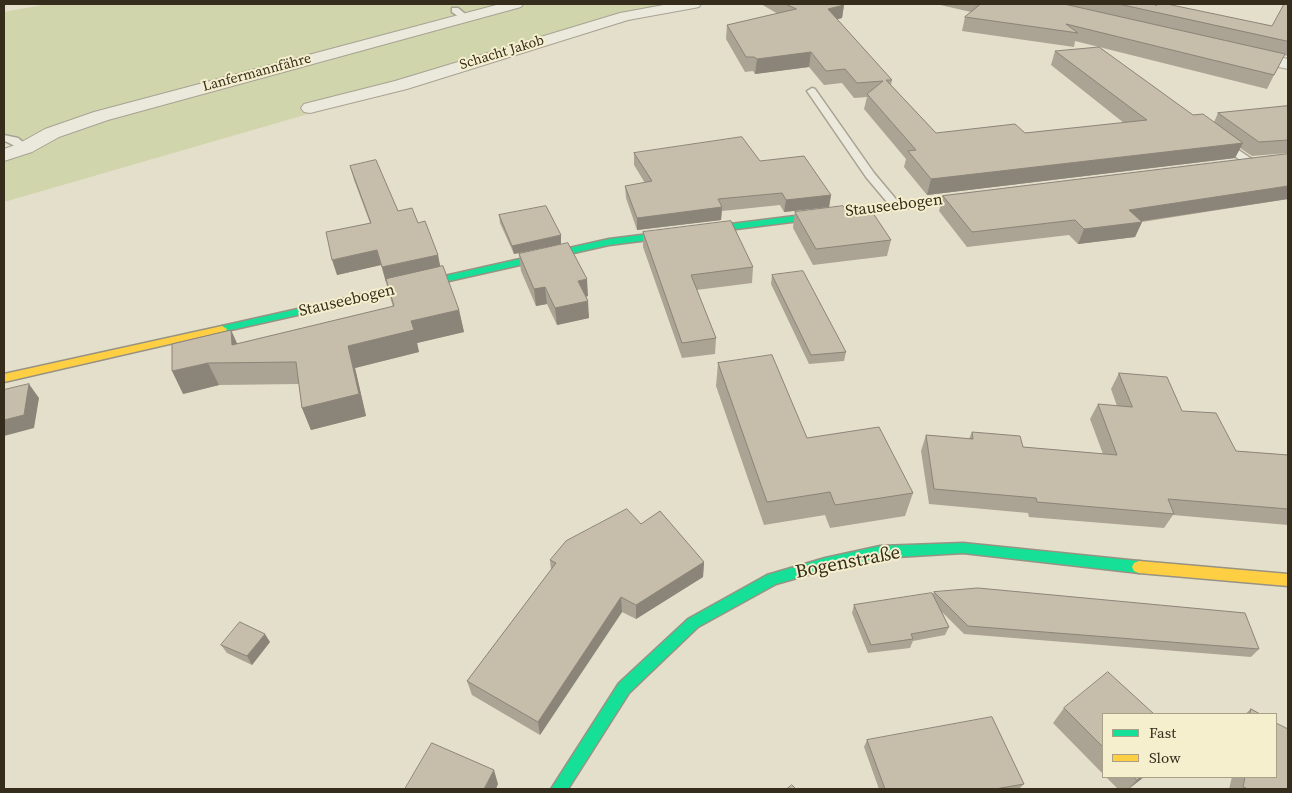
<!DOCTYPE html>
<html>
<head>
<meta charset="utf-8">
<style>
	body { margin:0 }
	#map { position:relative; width:1292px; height:793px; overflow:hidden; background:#e4dfca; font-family:"Source Serif 4",serif }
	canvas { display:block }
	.frame { position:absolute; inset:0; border:5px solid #362c1c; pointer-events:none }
	.legend { position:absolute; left:1102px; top:713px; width:175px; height:65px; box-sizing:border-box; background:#f5efce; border:1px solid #a9a187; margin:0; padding:6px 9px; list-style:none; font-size:15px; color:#362c1c }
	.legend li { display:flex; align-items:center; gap:10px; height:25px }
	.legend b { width:25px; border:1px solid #a9a187 }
</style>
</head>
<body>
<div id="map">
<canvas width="1292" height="793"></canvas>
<div class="frame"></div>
<ul class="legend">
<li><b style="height:6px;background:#16e098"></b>Fast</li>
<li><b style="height:6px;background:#ffcf43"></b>Slow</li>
</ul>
</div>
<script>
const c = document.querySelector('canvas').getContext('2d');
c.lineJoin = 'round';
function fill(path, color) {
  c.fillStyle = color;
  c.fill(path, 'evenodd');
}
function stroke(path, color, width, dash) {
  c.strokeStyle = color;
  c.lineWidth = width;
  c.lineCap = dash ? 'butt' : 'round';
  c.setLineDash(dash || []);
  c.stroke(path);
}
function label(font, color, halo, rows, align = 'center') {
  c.font = font + ' "Source Serif 4",serif';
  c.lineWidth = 4;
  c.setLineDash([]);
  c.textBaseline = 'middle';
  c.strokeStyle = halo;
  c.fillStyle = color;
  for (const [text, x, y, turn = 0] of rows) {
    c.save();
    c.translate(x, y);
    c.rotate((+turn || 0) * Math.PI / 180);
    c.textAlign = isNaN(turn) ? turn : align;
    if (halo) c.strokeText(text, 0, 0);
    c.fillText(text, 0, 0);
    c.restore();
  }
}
fill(new Path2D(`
	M48 4H501L25 144 18 137 4 134V12Z
	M526 4H708L657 13 4 202V157L28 149 55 134Z`), '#d0d5ac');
const lane = new Path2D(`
	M452 8H458L469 17 462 19 452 12Z
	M812 88 815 89 874 173 900 204 902 206 900 208H892L866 177 807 91Z
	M4 135 18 138 30 148 29 150C19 152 13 143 4 141Z
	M1221 138 1256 162 1257 164 1256 166H1248L1217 143 1216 141 1217 139Z`);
const street = new Path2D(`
	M500 4H523L521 7 108 120 59 137 32 152 4 161V149L18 144 45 129 94 112Z
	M669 4H701L699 7 694 8 628 20 407 89 310 113 304 112 301 108 304 104 395 81 620 13Z
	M1243 49 1288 59V69L1237 58 1235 54 1237 50Z`);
const fast = new Path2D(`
	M876 206 880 209 879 211 609 245 222 332 217 329 222 326 609 239Z
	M963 543 1139 561 1144 563 1146 567 1144 571 1139 573 963 553 880 558 825 570 776 584 698 627 629 693 568 789H551L619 683 688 619 767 575 825 558 880 546Z`);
const slow = new Path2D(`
	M979 193 982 194V198L876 212 872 209 876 206Z
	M222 326 227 329 226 331 4 382V374Z
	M1139 561 1288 574V586L1139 573 1134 571 1132 567 1134 563Z`);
stroke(lane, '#a8a294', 3);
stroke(street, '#a8a294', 2);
stroke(fast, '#989283', 3);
stroke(slow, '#989283', 3);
fill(lane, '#ebe8dc');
fill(street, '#ebe8dc');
fill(fast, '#16e098');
fill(slow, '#ffcf43');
fill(new Path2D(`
	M761 4H843L844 5 842 18 837 19 892 80 891 85 936 133H1025L1124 123 1051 65 1055 51 1193 115 1214 122 1218 113 1288 106V153L1252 156 1240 148 1235 158 927 195 904 167 906 159 864 109 867 97 854 98 842 83 824 85 809 67 755 74 753 71 745 72 726 39 727 25 778 14Z
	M936 4H1156V6L1272 26 1288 4V56L1284 55 1267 89 1075 41 1074 47 962 31 965 17 971 12Z
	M634 153 760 161 831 195 829 207 784 212 780 205 722 211 721 220 637 230 626 198 625 186 645 183 634 165Z
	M1288 154V199L1142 222 1135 237 1078 244 1069 235 967 247 939 211 943 196Z
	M350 166 398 211 418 223 438 255 440 267 459 310 464 332 417 343 419 352 355 368 366 416 311 430 302 408 299 384 219 385 183 394 231 330 237 344 393 307 381 265 337 275 370 223 354 180Z
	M795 212 850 216 891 240 887 256 813 265 793 228Z
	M499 215 561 244 514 254 500 223Z
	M643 232 753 267 752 283 696 290 716 338 715 354 682 358 643 247Z
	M519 254 588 296 586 297 589 318 557 325 547 304 536 306 521 271Z
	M772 275 846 352 844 361 809 364 771 284Z
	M718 363 807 438 913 493 905 516 830 528 825 515 764 525 716 386Z
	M1119 373 1182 411 1236 451 1288 455V525L1173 515 1164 528 1029 517 1028 513 929 504 921 451 926 435 969 439 972 432 1023 447 1103 454 1090 419 1098 404 1117 406 1111 389Z
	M641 524 704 562 703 577 636 619 622 612 540 735 472 695 467 681 551 570 550 560Z
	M934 592 1259 649 1251 657 964 634 942 612 949 627 945 635 913 641 910 648 868 653 852 613 854 605 933 594Z
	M270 642 252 665 227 653 221 645Z
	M1064 708 1103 714V774L1053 723Z
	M1251 709 1260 714H1245Z
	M867 740 1024 784 1019 789H879L864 747Z
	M1106 777H1144L1129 789H1118Z
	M1232 777H1276L1288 789H1229Z`), '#aba393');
fill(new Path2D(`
	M844 5 842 18 826 22 828 9Z
	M811 52 809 67 755 74 757 59Z
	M1243 143 1235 158 927 195 931 179Z
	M1288 186V199L1122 224 1129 210Z
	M831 195 829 207 784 212 786 200Z
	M722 207 721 220 637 230V218Z
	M1142 222 1135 237 1078 244 1084 229Z
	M561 235V244L514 254 512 246Z
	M377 250 381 265 337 275 332 260Z
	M438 255 441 270 386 282 382 267Z
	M587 279 588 296 579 298 578 281Z
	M545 287 547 304 536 306 534 289Z
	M588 301 589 318 557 325 555 308Z
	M459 310 464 332 417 343 419 352 355 368 366 416 311 430 302 408 348 346 411 321Z
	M231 330 241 352 232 345Z
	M208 363 219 385 183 394 172 371Z
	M29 384 39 398 34 428 4 436V420Z
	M704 562 703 577 636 619V605Z
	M621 597 622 612 540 735 538 722Z
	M265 634 270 642 252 665 247 656Z
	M494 770 498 784 496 789H484Z
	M1141 777H1144L1128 789 1137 780Z`), '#8b8478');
const building = new Path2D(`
	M786 4H843L844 5 828 9 892 80H886L936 133 1015 124 1025 133 1147 120 1055 51 1099 47 1193 115 1203 114 1243 143 931 179 908 151 916 150 867 94 883 81 857 83 845 69 826 71 811 52 757 59 754 57H746L727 25 796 9Z
	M981 4H1064L1285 54 1274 75 1066 24 1078 33 965 17Z
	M1119 4H1156V6L1158 4H1167L1272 26 1284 4H1288V41Z
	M1288 106V140L1259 142 1218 113Z
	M742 137 760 161 804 156 831 195 786 200 782 193 718 199 722 207 637 218 625 186 652 181 634 153Z
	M1288 154V186L1129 210 1142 222 1084 229 1075 220 972 232 943 196Z
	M376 160 398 211 412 208 418 223 425 221 438 255 382 267 377 250 332 260 326 232 371 223 350 166Z
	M546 206 561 235 512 246 499 215Z
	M843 206 850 216 873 213 891 240 816 249 795 212Z
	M731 221 753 267 691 275 716 338 682 343 643 232Z
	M568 243 587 279 578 281 588 301 555 308 545 287 534 289 519 254Z
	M443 266 459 310 411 321 414 330 348 346 359 394 302 408 296 362 208 363 172 371V344L231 330 232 345 394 306 386 279Z
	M803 271 846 352 811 355 772 275Z
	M772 355 807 438 879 427 913 493 835 505 830 492 767 502 718 363Z
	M1119 373 1167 377 1182 411 1216 413 1236 451 1288 455V509L1168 499 1174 514 1037 502 1036 498 934 489 926 435 973 439 972 432 1020 436 1023 447 1117 455 1098 404 1132 407Z
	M29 384 24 415 4 420V390Z
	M627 509 641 524 660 511 704 562 636 605 621 597 538 722 467 681 556 563 550 560 566 541Z
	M978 588 1245 613 1259 649 968 626 934 592Z
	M932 593 949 627 911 634 913 639 871 645 854 605Z
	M240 622 265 634 247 656 221 645Z
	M1108 672 1154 714H1103V747L1064 708Z
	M1251 709 1260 714H1250Z
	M992 717 1024 784 995 789H885L867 740Z
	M1276 723 1288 729V789H1248L1243 787 1245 777H1276Z
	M432 743 494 770 484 789H405Z
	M1134 777H1141L1137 780Z
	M792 785 796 789H787Z`);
fill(building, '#c7bdab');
stroke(building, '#8b8478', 1);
label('14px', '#362c1c', '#f5efce', [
	["Schacht Jakob",502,53,-17],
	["Lanfermannfähre",257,73,-15]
]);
label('16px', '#362c1c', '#f5efce', [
	["Stauseebogen",894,206,-7],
	["Stauseebogen",347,301,-13]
]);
label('19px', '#362c1c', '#f5efce', [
	["Bogenstraße",848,563,-11]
]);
</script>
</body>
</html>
